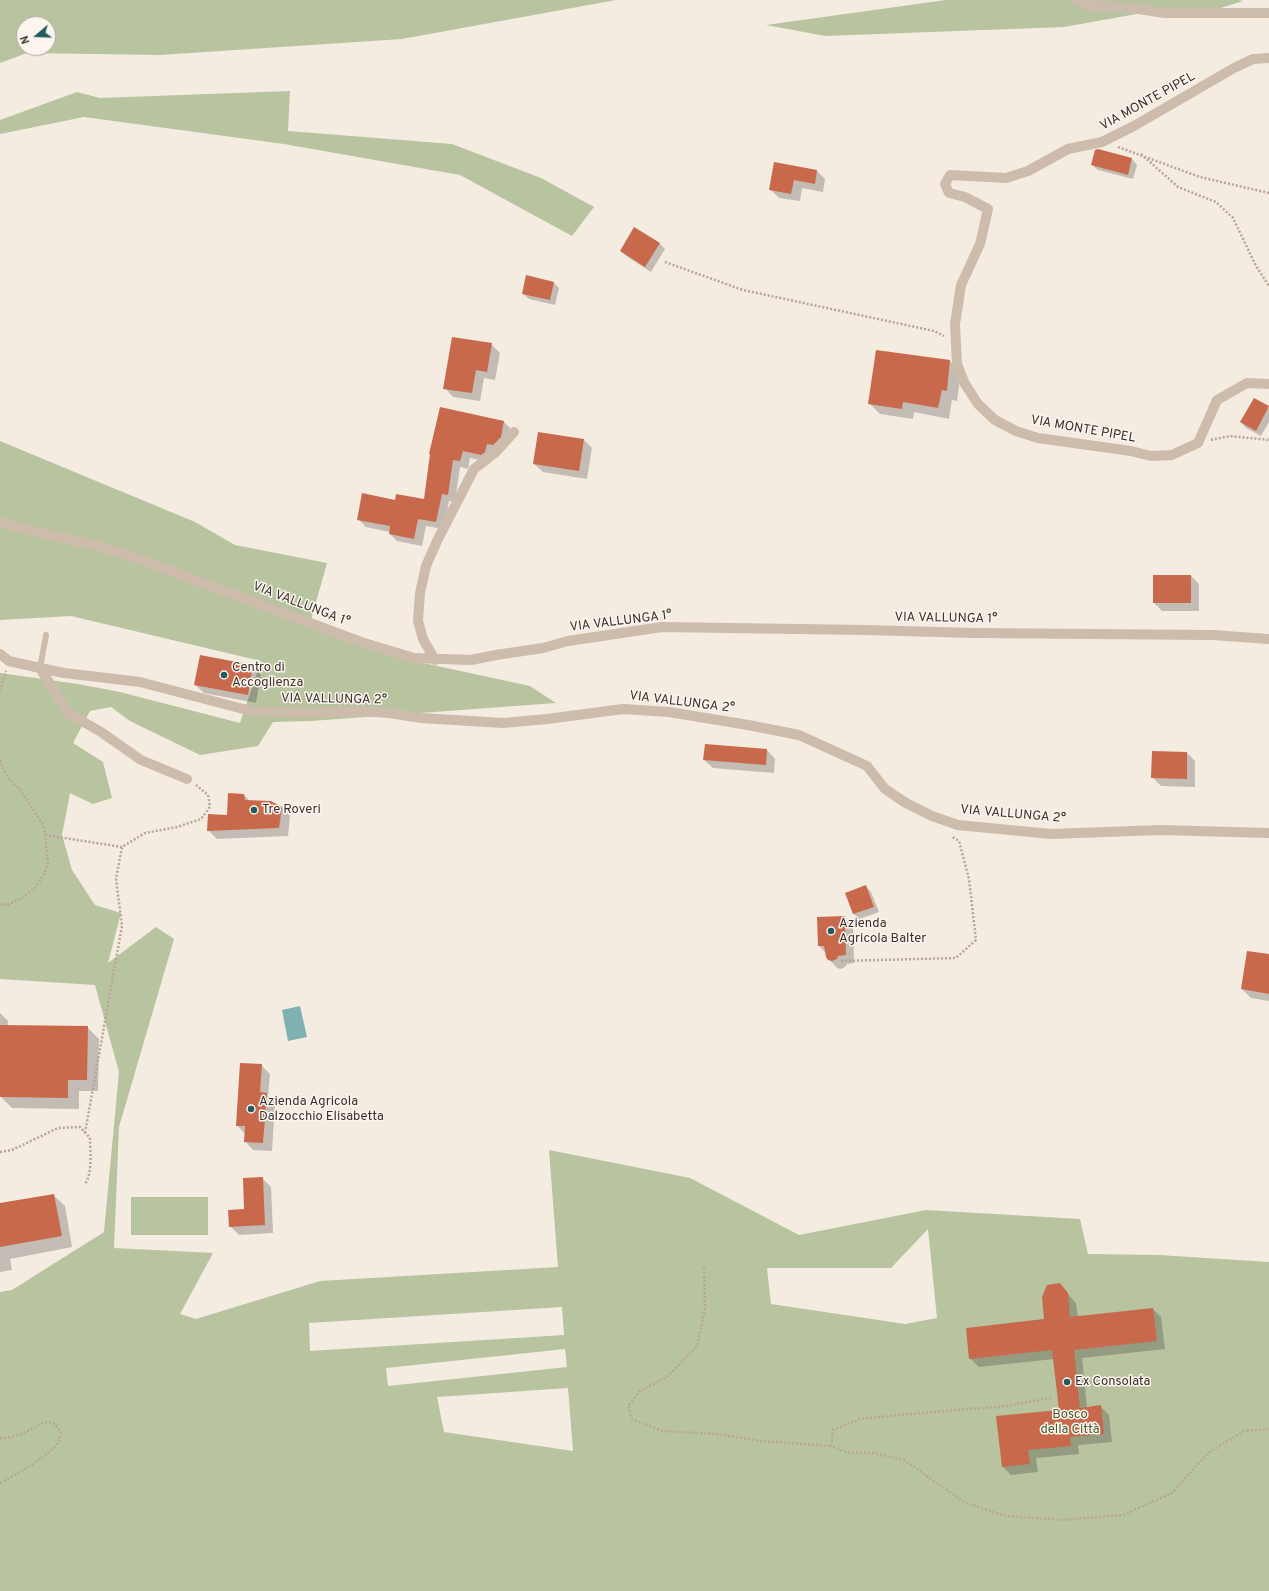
<!DOCTYPE html>
<html>
<head>
<meta charset="utf-8">
<style>
	body { margin:0 }
	#map { position:relative; width:1269px; height:1591px; overflow:hidden; background:#f4ebe1; font-family:Overpass,sans-serif }
	canvas { display:block }
	.north { position:absolute; left:16px; top:16px; width:40px; height:40px; box-sizing:border-box; background:#fbf5ee; border:1px solid #aea6a0; border-radius:50%; rotate:251deg; font-size:11px; font-weight:700; line-height:16px; text-align:center; color:#3b302b }
	.north::after { content:''; display:block; margin:auto; width:14px; height:18px; background:#1f5a5e; clip-path:polygon(50% 0,100% 100%,50% 72%,0 100%) }
</style>
</head>
<body>
<div id="map">
<canvas width="1269" height="1591"></canvas>
<div class="north">N</div>
</div>
<script>
const c = document.querySelector('canvas').getContext('2d');
c.lineJoin = 'round';
function fill(path, color) {
  c.fillStyle = color;
  c.fill(path, 'evenodd');
}
function stroke(path, color, width, dash) {
  c.strokeStyle = color;
  c.lineWidth = width;
  c.lineCap = dash ? 'butt' : 'round';
  c.setLineDash(dash || []);
  c.stroke(path);
}
function label(font, color, halo, rows, align = 'center') {
  c.font = font + ' Overpass,sans-serif';
  c.lineWidth = 3;
  c.setLineDash([]);
  c.textBaseline = 'middle';
  c.strokeStyle = halo;
  c.fillStyle = color;
  for (const [text, x, y, turn = 0] of rows) {
    c.save();
    c.translate(x, y);
    c.rotate((+turn || 0) * Math.PI / 180);
    c.textAlign = isNaN(turn) ? turn : align;
    if (halo) c.strokeText(text, 0, 0);
    c.fillText(text, 0, 0);
    c.restore();
  }
}
fill(new Path2D(`
	M0 0H616L402 39 160 55 27 53 0 63ZM24 24H48V48H24Z
	M946 0H1238L1243 1 1211 11 1170 8 1064 27 825 36 766 25Z
	M290 91 288 131 452 144 541 178 594 207 572 236 460 175 284 144 84 117 0 134V120L77 92 100 98Z
	M0 441 195 522 235 545 327 563 309 627 414 661 530 686 556 703 311 721 273 722 258 746 200 755 130 721 111 707 90 711 73 743 103 762 112 798 93 804 70 793 62 835 72 870 95 905 121 913 108 963 156 927 174 939 119 1127 114 1248 213 1253 180 1314 196 1319 320 1281 558 1267 549 1150 690 1178 799 1235 926 1210 1080 1219 1088 1254 1159 1255 1269 1262V1591H0V1292L12 1290 104 1232 119 1072 95 985 0 979V673L78 684 120 692 240 723 261 661 71 616 0 620ZM928 1229 937 1318 905 1324 771 1304 767 1268H891ZM562 1307 564 1335 310 1351 309 1323ZM565 1349 567 1367 388 1386 386 1368ZM568 1388 573 1451 444 1432 437 1397Z
	M131 1197H208V1235H131Z`), '#b8c4a0');
fill(new Path2D(`
	M300 1006 307 1037 288 1041 282 1010Z`), '#7fb0b2');
fill(new Path2D(`
	M1132 159 1137 165 1133 179 1098 170 1092 165Z
	M817 171 825 179 823 192 802 188 800 201 779 198 770 189Z
	M635 228 660 244 665 249 651 272 626 256 621 251Z
	M554 283 559 288 555 305 529 299 523 294Z
	M491 344 500 353 495 380 484 378 480 401 453 397 445 388Z
	M950 361 961 372 957 401 952 400 949 419 914 412 913 419 880 414 869 403Z
	M1254 399 1269 408V422L1261 436 1246 428 1241 422Z
	M441 408 504 422 512 430 490 462 470 458 468 469 460 467 455 502 449 501 444 529 426 526 422 546 397 541 390 534V532L366 527 358 519 396 501H425L431 455 430 454Z
	M584 440 592 448 587 479 543 472 534 464Z
	M1191 576 1199 584V611H1162L1154 603Z
	M253 666 261 675 256 703 204 693 195 685Z
	M706 745 767 750 775 759 774 773 713 768 704 760Z
	M1187 753 1195 761V787L1161 786 1152 777Z
	M244 795 250 801 282 807 290 816 288 836 217 839 208 830 228 816Z
	M866 887 871 892 879 912 859 919 854 914 846 894Z
	M844 917 853 926 854 963 847 964 845 967 841 969 837 968 827 957 826 953 819 946Z
	M1269 955V1001L1251 998 1242 989Z
	M0 1013 8 1021V1026L87 1027 99 1039 98 1091H79V1109L12 1108 1 1097Z
	M261 1065 270 1074 268 1096 275 1102 272 1151 253 1150 245 1141V1134L237 1125Z
	M262 1178 271 1187 273 1233 239 1235 230 1226 245 1210Z
	M53 1195 65 1206 72 1247 10 1259 12 1270 0 1272V1204Z
	M1059 1284 1076 1303 1078 1317 1153 1309 1161 1317 1165 1349 1082 1358 1087 1408 1100 1406 1109 1415 1112 1442 1078 1445 1079 1454 1036 1458 1038 1472 1011 1475 1003 1467 1060 1411 1054 1359 979 1367 970 1358 1045 1320Z`), '#0003');
fill(new Path2D(`
	M1098 149 1132 158 1128 175 1091 165 1095 150Z
	M774 162 817 170 815 184 794 180 791 194 769 190Z
	M634 227 660 243 645 267 620 251Z
	M526 275 554 282 550 300 522 294Z
	M452 337 492 343 487 372 476 370 472 393 443 389Z
	M876 350 950 360 947 391 942 390 938 408 903 402 902 409 868 404Z
	M1254 398 1269 406 1256 431 1240 422Z
	M440 407 504 421 501 437 493 445 487 444 485 452 481 455 463 451 460 461 453 460 448 495 442 494 436 522 418 519 414 539 389 534 390 526 357 520 362 493 395 500 396 494 424 499 430 454H429Z
	M538 432 584 439 579 471 533 464Z
	M1153 575H1191V603H1153Z
	M200 655 253 665 248 695 194 685Z
	M705 744 767 749 766 765 703 760Z
	M1152 751 1187 752V779L1151 778Z
	M228 793 244 794 245 800 271 801 282 807 279 828 207 831 208 814 227 815Z
	M866 885 874 907 853 914 845 893Z
	M845 916 846 955 838 956 837 959 832 961 828 960 826 957 824 946H818L817 917Z
	M1247 951 1269 954V994L1241 989Z
	M0 1025 88 1026 87 1080H68V1098L0 1097Z
	M240 1063 262 1064 260 1092 267 1093 263 1143 244 1142 245 1126H236Z
	M263 1177 265 1225 229 1227 228 1210 244 1209 243 1178Z
	M54 1194 62 1236 0 1247V1203Z
	M1060 1283 1068 1293 1070 1317 1153 1308 1157 1341 1074 1350 1080 1408 1101 1405 1104 1434 1070 1437 1071 1446 1028 1450 1030 1464 1002 1467 996 1416 1059 1410 1052 1350 969 1359 966 1328 1044 1319 1042 1297 1047 1285Z`), '#c8694b');
stroke(new Path2D(`
	M1118 147 1200 177 1269 193
	M1141 154 1178 187 1216 202 1233 218 1256 266 1269 286
	M665 262 743 290 934 331 944 336
	M1211 440 1230 436 1269 440
	M0 691 6 671
	M0 760 6 775 21 791 42 823 45 833 48 863 44 875 35 888 22 898 8 905 0 904
	M45 835 122 847
	M841 961 956 958 976 940 969 879 959 841 951 836
	M85 1133 122 926 116 879 122 847 145 833 177 827 201 819 210 807 208 795 196 785
	M0 1152 12 1150 58 1128 80 1127 90 1138C90 1152 93 1172 85 1184
	M704 1268 705 1309 697 1346 668 1376 639 1392 628 1406 632 1419 662 1431 716 1434 761 1441 831 1446
	M1051 1398 1000 1407 965 1409 860 1419 833 1430 831 1446 848 1453H873L904 1460 964 1502 1005 1516 1064 1520 1123 1515 1172 1493 1208 1453 1244 1431 1269 1429
	M0 1438C10 1438 19 1435 28 1431 42 1425 51 1413 61 1433 60 1436 60 1439 58 1442 52 1455 13 1476 0 1483`), '#b9a596', 2.5, [2, 2]);
stroke(new Path2D(`
	M40 668 46 635`), '#cdbbac', 6);
stroke(new Path2D(`
	M1077 0 1086 5 1132 8 1165 13H1269
	M1269 58 1253 59 1234 68 1134 126 1102 142 1068 149 1028 171 1006 178 950 175 945 184 949 193 965 197 988 209 980 244 961 285 955 324 957 364 965 384 978 404 995 420 1016 431 1038 438 1131 451 1151 456 1172 455 1198 443 1217 400 1247 383 1269 384
	M0 522 40 533 86 543 128 555 361 642 414 658 471 660 496 655 543 648 568 641 662 627 865 630 974 633 1212 635 1269 639
	M0 654 9 661 40 668 64 673 140 682 251 711 304 713 359 711 389 713 421 718 503 723 547 719 623 709 669 712 748 725 799 735 867 766 885 789 906 803 932 816 958 825 1051 834 1160 830 1269 833
	M435 660 423 639 418 621 420 593 426 566 437 541 474 469 496 452 514 432
	M40 668 68 713 101 732 141 760 187 779`), '#cdbbac', 10);
for (const [x, y, r, color] of [
	[224,675,4,"#1f5a5e"],
	[254,810,4,"#1f5a5e"],
	[831,931,4,"#1f5a5e"],
	[251,1109,4,"#1f5a5e"],
	[1067,1382,4,"#1f5a5e"]
]) {
  const dot = new Path2D();
  dot.arc(x, y, r, 0, 2 * Math.PI);
  c.fillStyle = color;
  c.fill(dot);
  stroke(dot, '#fbf5ee', 1.5);
}
label('13px', '#3b302b', '#fbf5ee', [
	["VIA MONTE PIPEL",1148,102,-29],
	["VIA MONTE PIPEL",1083,430,10],
	["VIA VALLUNGA 1°",301,605,21],
	["VIA VALLUNGA 1°",946,619,1],
	["VIA VALLUNGA 1°",621,622,-7],
	["VIA VALLUNGA 2°",334,700,1],
	["VIA VALLUNGA 2°",682,703,7],
	["VIA VALLUNGA 2°",1013,815,5]
]);
label('13px', '#3b302b', '#fbf5ee', [
	["Centro di",232,668],
	["Accoglienza",232,683],
	["Tre Roveri",262,810],
	["Azienda",839,924],
	["Agricola Balter",839,939],
	["Azienda Agricola",259,1102],
	["Dalzocchio Elisabetta",259,1117],
	["Ex Consolata",1075,1382]
], 'left');
label('13px', '#4a5a2e', '#fbf5ee', [
	["Bosco",1070,1415],
	["della Città",1070,1430]
]);
</script>
</body>
</html>
